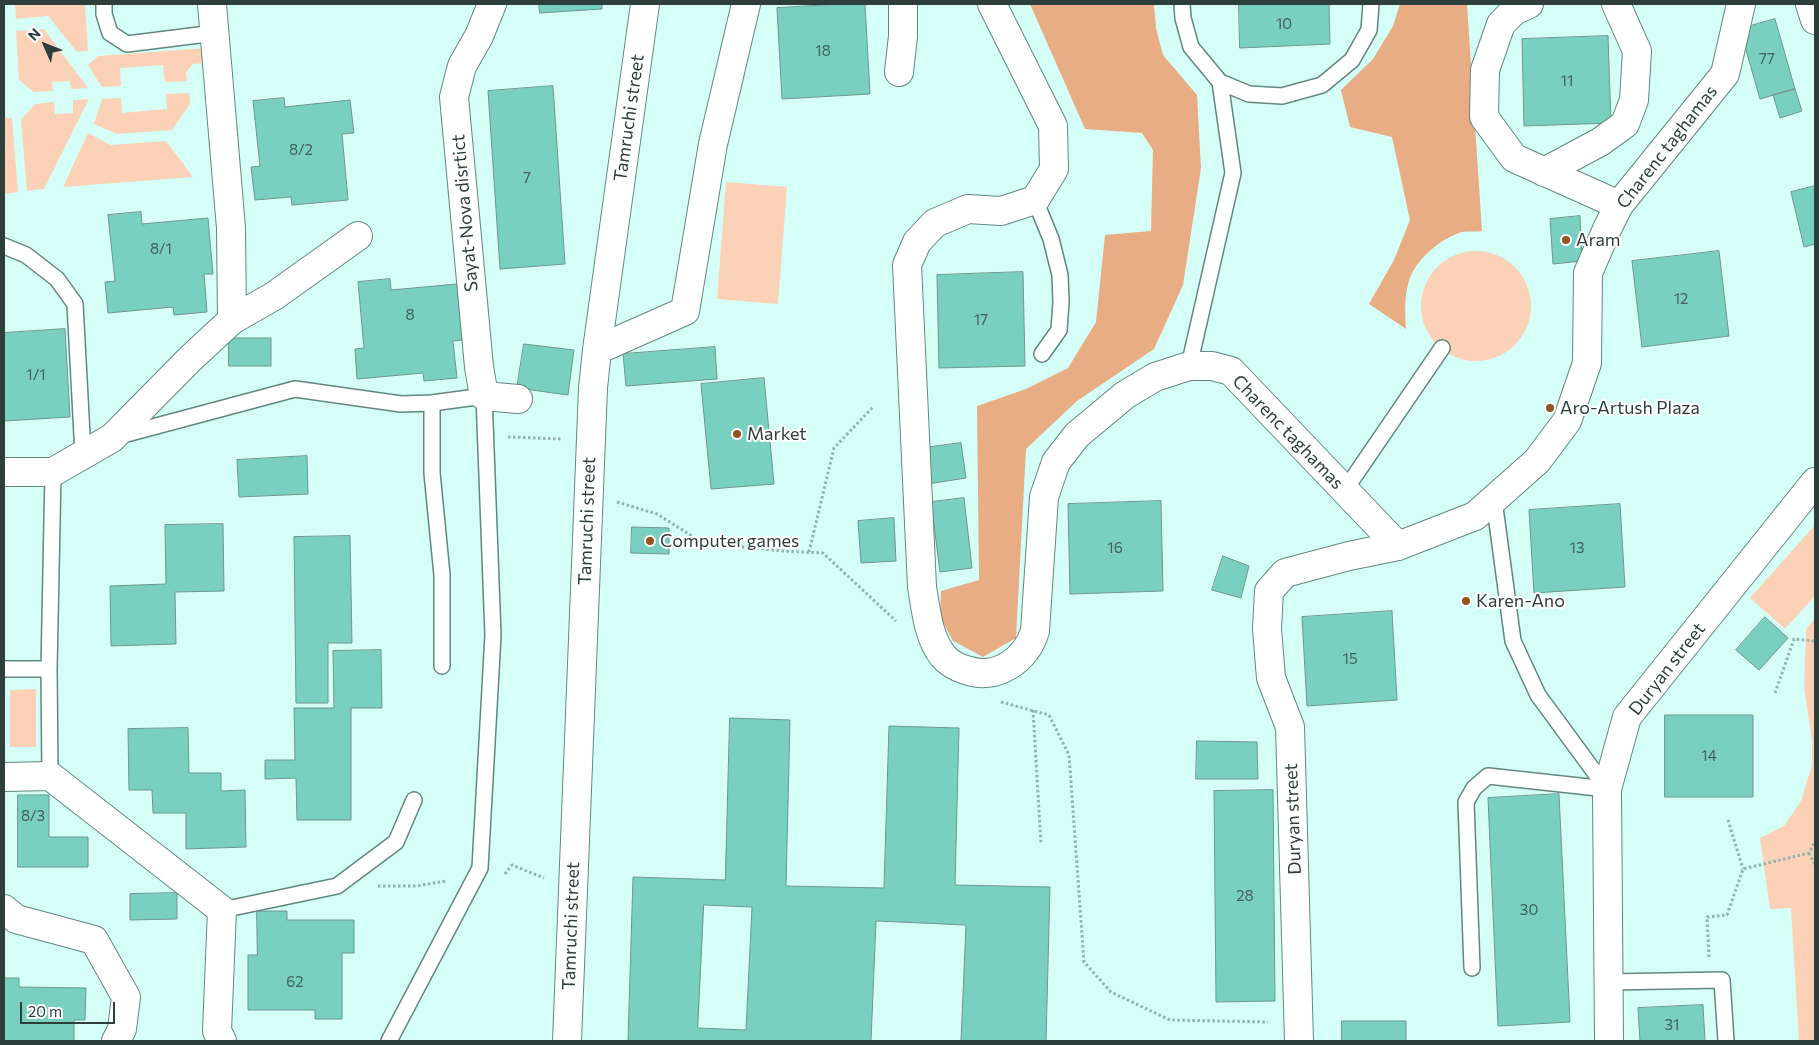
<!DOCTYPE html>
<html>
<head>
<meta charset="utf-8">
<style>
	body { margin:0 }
	#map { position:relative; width:1819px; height:1045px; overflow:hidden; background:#d5fff6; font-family:Commissioner,sans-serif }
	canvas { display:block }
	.frame { position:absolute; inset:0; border:5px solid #2e3e3b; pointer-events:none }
	.north { position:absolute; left:20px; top:20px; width:50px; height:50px; -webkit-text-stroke:4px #fff; paint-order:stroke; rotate:314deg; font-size:14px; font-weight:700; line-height:20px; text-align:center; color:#2e3e3b }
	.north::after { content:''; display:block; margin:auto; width:18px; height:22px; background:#2e3e3b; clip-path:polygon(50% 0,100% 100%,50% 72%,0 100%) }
	.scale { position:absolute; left:20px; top:1002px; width:95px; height:22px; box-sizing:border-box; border:2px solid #2e3e3b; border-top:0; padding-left:6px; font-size:15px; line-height:18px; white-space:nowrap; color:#2e3e3b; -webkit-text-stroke:4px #fff; paint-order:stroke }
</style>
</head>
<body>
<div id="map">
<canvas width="1819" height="1045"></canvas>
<div class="frame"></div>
<div class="north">N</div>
<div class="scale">20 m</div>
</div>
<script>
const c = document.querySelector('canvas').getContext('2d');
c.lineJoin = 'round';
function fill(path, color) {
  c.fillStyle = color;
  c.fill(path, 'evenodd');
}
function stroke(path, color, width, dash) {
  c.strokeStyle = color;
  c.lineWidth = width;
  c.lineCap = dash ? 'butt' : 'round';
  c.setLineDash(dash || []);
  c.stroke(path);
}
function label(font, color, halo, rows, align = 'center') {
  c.font = font + ' Commissioner,sans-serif';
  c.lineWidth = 4;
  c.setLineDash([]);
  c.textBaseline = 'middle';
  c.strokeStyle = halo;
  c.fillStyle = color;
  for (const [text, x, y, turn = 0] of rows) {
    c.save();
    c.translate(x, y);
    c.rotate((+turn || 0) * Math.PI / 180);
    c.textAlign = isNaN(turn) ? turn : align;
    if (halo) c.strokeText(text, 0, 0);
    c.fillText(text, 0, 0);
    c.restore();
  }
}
fill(new Path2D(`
	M15 4H85L88 51 77 52 48 16 16 19Z
	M44 29 88 88 71 89 70 81 52 82 53 91 34 92 19 80 16 31Z
	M206 48V63L193 64 186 72 187 81 165 82 163 65 120 68 121 86 102 87 88 65 98 56Z
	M189 93 190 104 172 130 117 134 94 124 102 99 121 98 122 113 167 109 166 94Z
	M89 99 44 189 27 191 21 120 35 104 54 102 55 114 73 113V100Z
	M4 115 7 118H12L18 192 4 194Z
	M88 133 111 145 166 141 193 177 63 187Z
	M726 182 787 187 778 304 717 299Z
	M1421 306a55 55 0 1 1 110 0a55 55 0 1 1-110 0Z
	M1814 526 1815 596 1785 629 1750 598Z
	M1815 618V1041H1799L1791 908 1770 909 1760 838 1784 826 1801 801 1812 765V741L1804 688 1806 629Z
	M36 689V747H10V690Z`), '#fbd2b7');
fill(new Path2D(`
	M1030 4H1154L1156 28 1163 55 1197 95 1201 168 1183 285 1154 349 1077 401 1026 449 1016 638 983 657 953 641 940 617 941 591 979 580 977 406 1026 389 1068 368 1096 322 1105 235 1151 231 1153 150 1142 133 1085 129Z
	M1400 4H1467L1482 231C1475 232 1468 231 1462 232 1441 238 1415 260 1409 281 1404 297 1405 313 1406 329L1369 304 1394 260 1410 220 1392 137 1350 127 1341 90 1373 59 1393 26Z`), '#e8ad84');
const building = new Path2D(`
	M539 4H602V9L540 13Z
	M841 4H865L870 94 782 99 777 8Z
	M1239 4H1329L1330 44 1240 48Z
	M1775 19 1795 89 1760 99 1740 29Z
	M1608 36 1611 123 1524 126 1522 39Z
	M553 86 565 264 500 269 488 91Z
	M1795 89 1802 111 1780 118 1773 95Z
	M284 98 285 107 350 100 354 133 342 134 348 200 292 205 291 197 255 200 251 167 260 166 253 101Z
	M1815 186V244L1804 247 1791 192Z
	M141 212 142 224 208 218 213 274H204L207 312 174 315 173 307 108 313 105 282 115 281 108 215Z
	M1580 216 1582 261 1553 264 1550 219Z
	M1719 251 1729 336 1642 347 1632 261Z
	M1023 272 1025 366 939 368 937 275Z
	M390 279 391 290 457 284 462 340 453 341 457 378 424 381 423 373 357 379 355 349 364 348 358 282Z
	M65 329 70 417 4 421V333Z
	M229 338H271V366H229Z
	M524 344 574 350 568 395 517 388Z
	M715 347 717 379 626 386 623 354Z
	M764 378 774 484 711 489 701 384Z
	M961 443 966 478 928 484 923 448Z
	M307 456 308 494 239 497 237 460Z
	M964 498 972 568 940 572 931 502Z
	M1161 501 1163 591 1070 594 1068 504Z
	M1620 504 1625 587 1534 593 1529 510Z
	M894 518 896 561 861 563 858 521Z
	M223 524 224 591 175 592 176 644 111 646 110 586 166 584 165 525Z
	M632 527 669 528V554L631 553Z
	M350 536 352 643H328V703H296L294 537Z
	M1223 556 1249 566 1241 598 1212 590Z
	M1392 611 1397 700 1307 706 1302 617Z
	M1765 617 1788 638 1759 670 1736 650Z
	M381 650 382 708H351V820H297L296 778 265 779V760H295L294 708H334L333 651Z
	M1665 715H1753V797H1665Z
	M730 718 790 720 786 886 884 888 889 726 959 728 955 885 1050 887 1046 1041H961L966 925 876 921 871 1041H628L633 877 725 880ZM704 905 752 907 746 1030 698 1028Z
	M188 728 189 773H221V791L245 790 246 847 186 849V813H153L152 790H129L128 729Z
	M1197 741 1257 742 1258 779H1196Z
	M1273 790 1275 1001 1216 1002 1214 791Z
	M1559 794 1570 1022 1498 1026 1488 798Z
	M18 795H49V837H88V867H18Z
	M177 893V919L130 920V894Z
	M257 911H287V920H354V953H342V1019H315V1010H248V955H257Z
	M4 978H19V987L86 988 85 1020H74V1041H4Z
	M1703 1005 1705 1041H1640L1638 1008Z
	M1342 1021H1406V1041H1342Z`);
fill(building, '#79d0c0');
stroke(building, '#6f968e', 1);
const lane = new Path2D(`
	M104 4V14L110 33 127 44 215 33
	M1182 4 1183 18 1191 47 1220 82 1249 94 1282 96 1322 85 1352 60 1369 30 1371 4
	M1035 200 1051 239 1060 275 1061 302 1059 330 1042 354
	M4 246 26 255 57 279 75 304 83 454
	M1189 366 1233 173 1220 82
	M432 403V473L442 575V666
	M119 436 295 389 401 404 432 403 484 396 493 635 480 868 389 1041
	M1345 490 1442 348
	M1494 500 1513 641 1538 695 1607 789
	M4 669H49
	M50 776 49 669 53 472
	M222 910 337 886 396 842 414 800
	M1472 968 1466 802 1474 788 1488 776 1607 789
	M1609 982 1722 980 1726 1041`);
const street = new Path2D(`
	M212 4 231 228 232 320
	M492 4 479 36 462 66 454 97 479 367 484 396 518 399
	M992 4 1053 126 1054 169 1035 200 1001 211 968 209 935 223 917 242 907 265 922 587C926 610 928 637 943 656 949 663 959 668 966 670 997 681 1026 660 1035 631L1044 497 1056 462 1077 435 1125 395 1155 377 1189 366H1212L1231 371 1398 546
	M1529 4 1514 11 1501 24 1485 70 1484 117 1514 158 1619 205
	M899 72 903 36V4
	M1544 172 1600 142 1625 124 1634 100 1637 51 1616 4
	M597 350 685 311 713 144 746 4
	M4 472H53L112 438 190 359 232 320 274 296 358 236
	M4 777 50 776 222 910 217 1031 222 1041
	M4 909 16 919 94 940 126 997 122 1029 116 1041
	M567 1041 593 388 597 350 645 4
	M1299 1041 1290 727 1271 678 1267 629 1269 591 1285 573 1349 556 1398 546 1475 516 1537 461 1567 421 1587 363 1588 273 1607 229 1619 205 1725 74 1741 4
	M1609 1041 1607 789 1627 717 1815 482`);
const secondary = new Path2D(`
	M1810 4 1815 20`);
stroke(lane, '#61877f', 18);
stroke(street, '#61877f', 30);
stroke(secondary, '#61877f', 30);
stroke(new Path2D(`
	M508 437 562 439
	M617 502 657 514 703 543 783 551 823 553 896 621
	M809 552 834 448 873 407
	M1775 693 1794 639 1815 641
	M1001 702 1049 715 1069 755 1084 962 1111 992 1170 1020 1268 1022
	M1033 710 1041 844
	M1728 820 1743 869
	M1809 853 1815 865
	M505 874 512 865 544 878
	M378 886H416L446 881
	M1709 957 1707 917 1727 915 1743 869 1809 853 1815 842`), '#92b2ab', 3, [2.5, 2.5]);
stroke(lane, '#fff', 15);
stroke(street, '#fff', 28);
stroke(secondary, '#fff', 28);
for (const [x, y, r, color] of [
	[1566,240,5,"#95531f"],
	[1550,408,5,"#95531f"],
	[737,434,5,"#95531f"],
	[650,541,5,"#95531f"],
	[1466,601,5,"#95531f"]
]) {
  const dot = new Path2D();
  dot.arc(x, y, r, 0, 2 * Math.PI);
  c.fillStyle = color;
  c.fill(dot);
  stroke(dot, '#fff', 2);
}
label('15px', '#41625c', null, [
	["10",1284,24],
	["18",823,51],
	["77",1767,59],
	["11",1567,81],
	["8/2",301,150],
	["7",527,178],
	["8/1",161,249],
	["12",1681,299],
	["8",410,315],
	["17",981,320],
	["1/1",36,375],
	["16",1115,548],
	["13",1577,548],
	["15",1350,659],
	["14",1709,756],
	["8/3",33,816],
	["28",1245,896],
	["30",1529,910],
	["62",295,982],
	["31",1672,1025]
]);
label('18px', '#2e3e3b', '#fff', [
	["Tamruchi street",629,118,-82],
	["Charenc taghamas",1667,147,-52],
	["Sayat-Nova disrtict",465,213,-95],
	["Charenc taghamas",1288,432,46],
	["Tamruchi street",587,521,-88],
	["Duryan street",1667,669,-52],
	["Duryan street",1293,819,-92],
	["Tamruchi street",571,926,-88]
]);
label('18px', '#2e3e3b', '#fff', [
	["Aram",1576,240],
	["Aro-Artush Plaza",1560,408],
	["Market",747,434],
	["Computer games",660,541],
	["Karen-Ano",1476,601]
], 'left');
</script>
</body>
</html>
